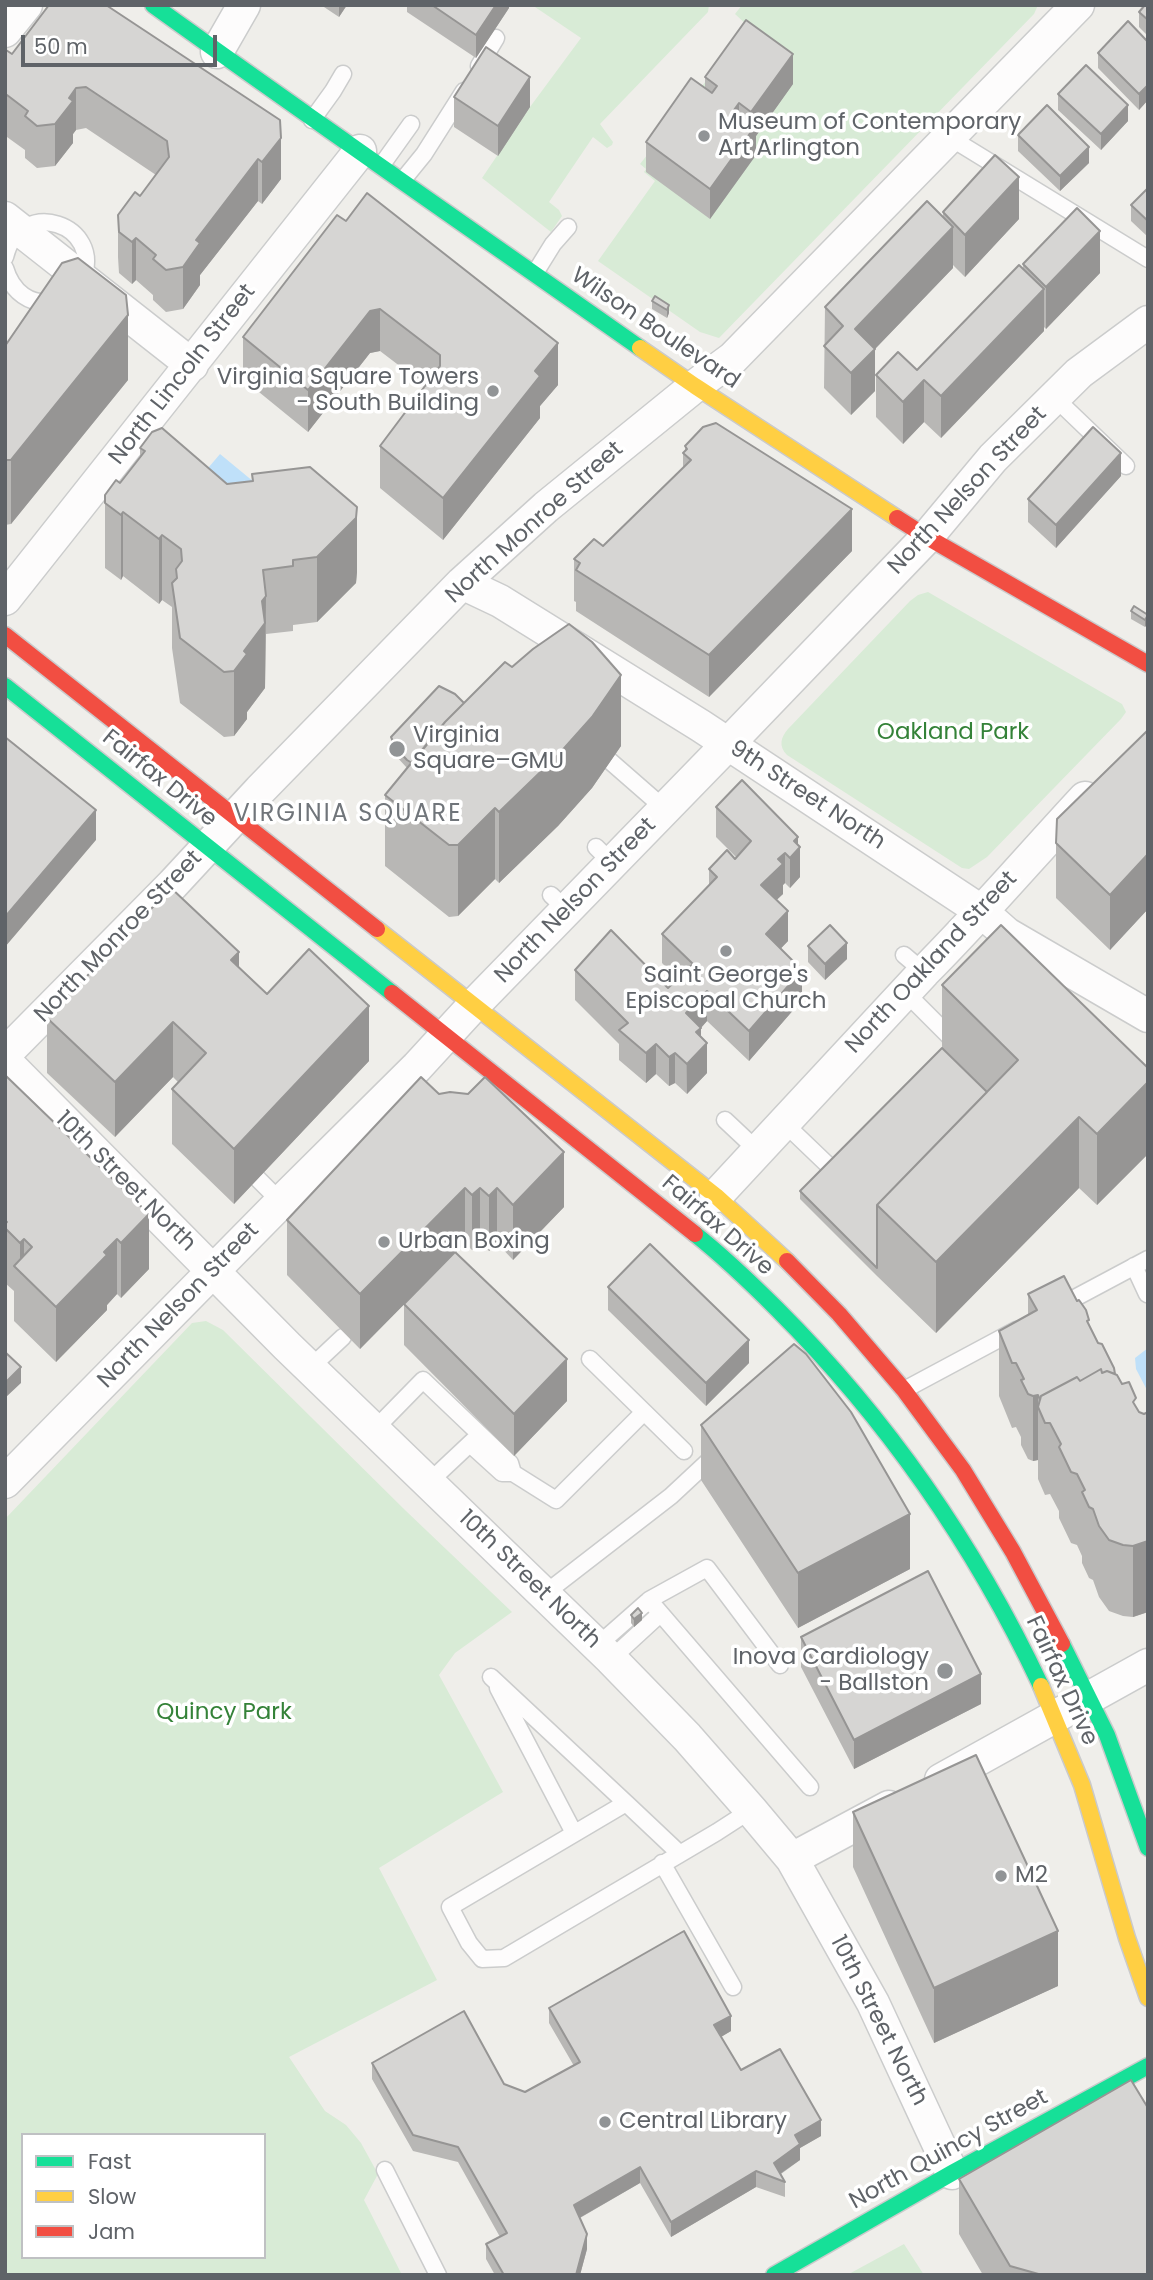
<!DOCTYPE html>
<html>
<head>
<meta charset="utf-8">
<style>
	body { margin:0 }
	#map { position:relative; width:1153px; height:2280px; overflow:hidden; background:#efeeea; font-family:Poppins,sans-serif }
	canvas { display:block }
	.frame { position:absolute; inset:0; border:7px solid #5f6368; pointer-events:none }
	.legend { position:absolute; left:21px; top:2133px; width:245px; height:126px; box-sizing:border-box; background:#fff; border:2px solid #bfc1c3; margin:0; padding:9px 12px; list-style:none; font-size:21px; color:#5f6368 }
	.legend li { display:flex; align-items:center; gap:14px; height:35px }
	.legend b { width:35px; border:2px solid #bfc1c3 }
	.scale { position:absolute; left:21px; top:35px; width:196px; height:32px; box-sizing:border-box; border:4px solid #5f6368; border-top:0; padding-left:9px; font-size:21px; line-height:24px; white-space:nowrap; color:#5f6368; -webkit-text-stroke:5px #fff; paint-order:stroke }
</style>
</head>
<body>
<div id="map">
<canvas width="1153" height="2280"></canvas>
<div class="frame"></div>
<ul class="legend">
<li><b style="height:9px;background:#16e098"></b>Fast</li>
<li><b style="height:9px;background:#ffcf43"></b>Slow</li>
<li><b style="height:9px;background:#f24e42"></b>Jam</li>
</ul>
<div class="scale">50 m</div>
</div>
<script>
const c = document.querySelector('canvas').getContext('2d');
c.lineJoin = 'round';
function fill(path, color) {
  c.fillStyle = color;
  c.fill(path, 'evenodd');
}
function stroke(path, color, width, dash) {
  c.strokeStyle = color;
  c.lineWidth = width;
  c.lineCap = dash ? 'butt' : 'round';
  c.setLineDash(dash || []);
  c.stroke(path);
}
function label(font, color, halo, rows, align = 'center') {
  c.font = font + ' Poppins,sans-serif';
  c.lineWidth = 7;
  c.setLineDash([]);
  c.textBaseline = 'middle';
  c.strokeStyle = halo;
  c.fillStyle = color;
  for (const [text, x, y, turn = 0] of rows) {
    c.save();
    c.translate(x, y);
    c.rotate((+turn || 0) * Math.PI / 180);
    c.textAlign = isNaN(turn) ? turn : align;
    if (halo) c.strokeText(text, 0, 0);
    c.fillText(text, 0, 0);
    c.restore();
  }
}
fill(new Path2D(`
	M532 5H709L708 12 600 124 613 142 612 145 607 148 593 137 549 202 559 210 562 216 551 232 482 178 530 107 581 38Z
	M742 5H1038L1034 14 719 338 700 332 598 261 655 181 644 172 646 169 640 164 749 27 735 14Z
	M928 592 1122 704 1126 712 1121 719 987 857 969 869 962 868 787 755C778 746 781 737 788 729L910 601 918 595Z
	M206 1321 223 1330 406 1511 512 1612 455 1653 439 1675 503 1792 379 1868 437 1980 289 2057 325 2111 346 2125 361 2143 378 2174 364 2200 402 2275H5V1519L192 1323ZM23 2135H264V2257H23Z
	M904 2244 924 2275H847Z`), '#d8ebd6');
fill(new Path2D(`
	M220 454 254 482 238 503 203 474Z
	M1148 1348V1392L1136 1369 1135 1358Z`), '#bfe0f9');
const lane = new Path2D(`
	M479 66 496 38
	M312 120 333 91 343 74
	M949 137 1148 259
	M381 166 411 124
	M402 181 424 154 464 91
	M5 257C20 195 105 225 82 279
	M5 268C12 292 30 306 55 302
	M535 273 553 244 568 227
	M1054 397 1126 466
	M610 761 665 809
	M596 847 613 864
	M551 895 567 910
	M904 955 924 972
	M905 992 954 1041
	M725 1120 758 1151
	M784 1123 831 1168
	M258 1179 281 1202
	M1134 1266 1147 1294
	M1058 1307 1148 1259
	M590 1359 684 1451
	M310 1368 343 1337
	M904 1390 1016 1330
	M374 1430 423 1380 510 1463 513 1473
	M470 1444 502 1473H513L556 1500 644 1412
	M428 1483 477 1437
	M543 1595 671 1496 715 1455
	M597 1646 647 1602
	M611 1659 660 1614
	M780 1665 707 1568 649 1600 810 1787
	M491 1677 626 1803
	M498 1688 574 1833
	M679 1853 626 1803 450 1907 469 1943 482 1959 504 1958 717 1832 751 1810
	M662 1863 733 1987
	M385 2170 438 2275`);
const street = new Path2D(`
	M5 31 26 5
	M217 52 244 5
	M5 218 192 365
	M462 583 500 601 701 726 981 911 1007 934 1148 1016
	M5 599 360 151
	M5 1054 173 884 260 790 462 583 546 507 695 386 733 358 1078 5
	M5 1061 287 1346 611 1659 687 1737 751 1810 792 1859 873 2003 952 2173
	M716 1196 924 972C980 916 1031 856 1085 798
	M5 1482 281 1202 417 1067 473 1006 728 744 927 537 993 458 1079 373 1148 322
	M941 1780 1148 1665
	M792 1859 889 1807`);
const fast = new Path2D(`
	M153 5C314 121 478 234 640 348
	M5 686 392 993
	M695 1234C724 1257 751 1283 777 1309 887 1419 975 1546 1041 1686
	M1062 1644 1107 1735 1148 1848
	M774 2275 952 2173 1148 2066`);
const slow = new Path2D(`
	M640 348 695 386 897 518
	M377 929 716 1196 787 1261
	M1041 1686 1082 1785 1127 1938 1148 1998`);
const jam = new Path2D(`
	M897 518 927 537 1148 664
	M5 635 377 929
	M392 993 695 1234
	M787 1261 839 1314 904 1390 963 1470 1013 1552 1062 1644`);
stroke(lane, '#cbcccc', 19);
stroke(street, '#cbcccc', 35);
stroke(fast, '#cacacb', 19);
stroke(slow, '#cacacb', 19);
stroke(jam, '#cacacb', 19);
stroke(lane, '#fdfcfc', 16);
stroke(street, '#fdfcfc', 32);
stroke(fast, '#16e098', 16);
stroke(slow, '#ffcf43', 16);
stroke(jam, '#f24e42', 16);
fill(new Path2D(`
	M106 5 281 179 262 204 258 201 200 275V285L183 309 166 312 153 300V295L136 280 132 284 119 273 118 257V215L140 196 156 175 86 128 76 130 73 134V143L55 166 37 168 25 158V150L7 137 5 139V51L12 54Z
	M321 5H347L339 17Z
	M403 5H509V8L476 58 407 12V7Z
	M1148 5V36L1139 27V12Z
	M1148 42V100L1139 110 1098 68V53Z
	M705 77 793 84 756 136V155L710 219 646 172V142L705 88Z
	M1058 94 1128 121 1101 150 1058 110Z
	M454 97 530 107 498 156 454 127Z
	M1018 135 1089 163 1060 191 1018 151Z
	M1148 188V237L1131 221V205Z
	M943 212 1019 219 965 277 953 265V268L875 349V391L851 415 824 388 825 307 943 216Z
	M337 215 558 385 540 406V418L443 540 380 488V446L426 386 380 351 370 353 308 432 243 379V337Z
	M1023 264 1100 273 1046 329 1044 327V331L941 438 924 422 903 444 876 417V375L917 370 1023 269Z
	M655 296 669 313 667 318 652 309V301Z
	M5 346 128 380 11 524 5 525Z
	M685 446 852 551 709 697 576 611V602L574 601V559L603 546 683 468V453L685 451Z
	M140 448 227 484 252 481V474L357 572 356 583 317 622 293 625V631L266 634 265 688 247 712V719L234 736 224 737 180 703 172 648V607L162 600 159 604 123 576 121 580 105 568V495L120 483 140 458Z
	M1121 476 1056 548 1028 522V499Z
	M1131 611 1148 615V623L1145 627 1131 619Z
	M464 703 621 746 592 788 558 826 499 883 495 879 458 916 449 917 385 866V795L407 768 396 756 391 745V737Z
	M1148 730V909L1110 950 1056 898V843Z
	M716 807 798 846 800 877 790 888 785 883 783 885V894L776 900 788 941 781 948 802 1000 749 1061 707 1021 701 1028V1037L707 1073 687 1094 675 1083 669 1086 656 1074 646 1083 619 1060V1044L575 1000V970L668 988 677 978 662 963V934L709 885V869L735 859 736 857 716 837Z
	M808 946 847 959 825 980 808 962Z
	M239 967 267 994 369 1061 234 1204 172 1144V1089L178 1082 173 1077 115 1137 47 1073V1018Z
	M942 985 1148 1068V1154L1097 1205 1079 1188 936 1333 877 1276 800 1199V1191L942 1048Z
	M5 1075 149 1269 121 1298 117 1294 107 1305V1310L56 1362 14 1321V1291L5 1283Z
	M439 1094 564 1207 513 1260 497 1243 489 1251 480 1243 472 1250 465 1243 455 1253 567 1401 514 1456 404 1345V1304L360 1349 287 1275V1220Z
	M608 1287 749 1363 706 1406 608 1310Z
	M1028 1294 1089 1325 1115 1374 1139 1412 1144 1414 1148 1412V1612L1133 1617 1123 1616 1109 1611 1099 1597 1093 1580 1089 1578 1082 1563V1556L1077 1545 1071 1543 1059 1518V1511L1050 1494 1045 1495 1038 1479V1460L1033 1461 1028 1459 1021 1445V1437L1016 1427 1012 1428 999 1396V1331L1028 1315Z
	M701 1425 910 1569 798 1628 701 1480Z
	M631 1615 642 1620 634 1627 631 1623Z
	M801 1637 981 1704 854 1769 801 1667Z
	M853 1812 1058 1986 934 2043 853 1867Z
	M549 2008 731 2031 721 2037 741 2070 821 2136 800 2148V2160L781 2174 785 2182V2197L756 2187 671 2237 640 2183 580 2218 587 2249 580 2275H495L486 2259V2244L500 2237 458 2162 413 2151 372 2079V2063L504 2084 525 2092 574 2066 549 2023Z
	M959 2179 1148 2275H983L959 2234Z`), '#b8b7b5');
fill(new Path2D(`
	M339 5H347L339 17Z
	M496 5H509V8L476 58V35Z
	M793 54V84L756 136V155L710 219V189L751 131V112Z
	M530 77V107L498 156V126Z
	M1148 85V100L1139 110V94Z
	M76 88V130L73 134V143L55 166V124L69 98Z
	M7 95V137L5 139V97Z
	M739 103V133L734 110Z
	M1128 105V121L1101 150V134Z
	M281 138V179L262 204V162Z
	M1089 147V163L1060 191V176Z
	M258 159V201L200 275V285L183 309V267L196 240Z
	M1019 177V219L965 277V235Z
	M953 227V268L875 349V391L851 415V373L855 329Z
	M1100 231V273L1046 329V287Z
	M136 238V280L132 284V242Z
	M1044 289V331L941 438V396Z
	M669 305V313L667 318V310Z
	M380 309V351L370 353 308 432V390L370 311Z
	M128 315V380L11 524V460Z
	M558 343V385L540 406V418L443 540V498L535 371Z
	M924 380V422L903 444V402Z
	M1121 453V476L1056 548V525Z
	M357 507V572L356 583 317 622V557Z
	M852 509V551L709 697V655Z
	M123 512V576L121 580V515Z
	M162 535V600L159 604V539Z
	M266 596 265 688 247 712V719L234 736V671L244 651 262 601Z
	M1148 615V623L1145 627V620Z
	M621 675V746L592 788 558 826 499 883V812Z
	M495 808V879L458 916V845Z
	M96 810V840L5 947V917Z
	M798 837V849L800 847V877L790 888V858L794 841Z
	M785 853V883L783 885V894L761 915V885L778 859Z
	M1148 854V909L1110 950V895Z
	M788 911V941L766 964V934Z
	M847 943V959L825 980V964Z
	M239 952V1007L231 960Z
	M802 970V1000L749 1061V1031Z
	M707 991V1021L699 1030 701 1028V1049L707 1043V1073L687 1094 686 1013Z
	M369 1006V1061L234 1204V1149Z
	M173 1022V1077L115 1137V1082Z
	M656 1044V1074L646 1083V1053Z
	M675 1053V1083L669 1086V1057Z
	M1148 1082V1154L1097 1205V1134Z
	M1079 1117V1188L936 1333V1262Z
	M564 1152V1207L513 1260V1205Z
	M465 1188V1243L360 1349V1294Z
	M480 1188V1243L472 1250V1195Z
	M497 1188V1243L489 1251V1196Z
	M149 1214V1269L121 1298V1243Z
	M24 1239V1276L20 1273V1243Z
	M117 1239V1294L107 1305V1310L56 1362V1307L104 1252Z
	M749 1340V1363L706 1406V1383Z
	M567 1359V1401L514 1456V1414Z
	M21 1367V1383L5 1398V1383Z
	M1038 1395V1460L1033 1461V1396Z
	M910 1514V1569L798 1628V1573Z
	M1148 1541V1612L1133 1617V1546Z
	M642 1613V1620L634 1627V1619Z
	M981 1674V1704L854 1769V1740Z
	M1058 1931V1986L934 2043V1988Z
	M731 2016V2031L714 2041V2025Z
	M821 2120V2136L800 2148V2160L774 2178V2163L795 2135Z
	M640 2167V2183L574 2221V2205Z
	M756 2171V2187L671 2237V2222Z
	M587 2234V2249L580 2275H576Z`), '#969594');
const building = new Path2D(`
	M49 5H106L280 120 281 138 262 162 258 159 196 240 200 243 183 267 166 270 153 259 156 255 136 238 132 242 119 232 118 215 135 192 140 196 169 157 167 141 86 87 76 88 69 98 73 101 55 124 37 126 25 116 28 111 7 95 5 97V51L6 50 12 54Z
	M432 5H496L476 35Z
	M1145 5H1148V20L1139 12Z
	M746 20 793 54 751 112 739 103 734 110 756 125 710 189 646 142 691 78 712 93 717 86 705 77Z
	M1128 21 1148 42V85L1139 94 1098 53Z
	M486 47 530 77 498 126 454 97Z
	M1086 65 1128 105 1101 134 1058 94Z
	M1047 105 1089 147 1060 176 1018 135Z
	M995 155 1019 177 965 235 943 212Z
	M1148 188V221L1131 205Z
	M367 193 558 343 535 371 540 376 443 498 380 446 440 366V355L380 309 370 311 308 390 243 337 337 215 346 221Z
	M927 201 953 227 855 329 875 349 851 373 824 346 843 326 825 307Z
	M1077 208 1100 231 1046 287 1023 264Z
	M78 258 126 295 128 315 11 460H5V346L62 263Z
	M1019 265 1044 289 941 396 924 380 903 402 876 375 898 352 917 370Z
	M655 296 669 305 667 310 652 301Z
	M716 423 852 509 709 655 576 570 580 563 574 559 594 539 603 546 691 460 683 453 687 449 685 446 703 427Z
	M1093 427 1121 453 1056 525 1028 499Z
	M162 428 227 484 253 481 252 474 310 467 357 507 356 518 317 557 293 560V566L263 570 266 596 262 601 265 623 244 651 247 654 234 671 224 672 180 638 172 583 177 578 176 569 182 561 181 549 162 535 159 539 123 512 121 515 105 503V495L116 480 120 483 145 451 140 448 152 432Z
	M1134 606 1148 615 1145 620 1131 611Z
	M569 624 592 642 621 675 592 717 558 755 499 812 495 808 458 845H449L385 795 445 722 505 662 512 667 533 649Z
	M439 686 455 694 464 703 445 722 412 763 407 760 396 748 391 737Z
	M1148 730V854L1110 895 1056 843 1057 819Z
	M5 737 96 810 5 917Z
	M742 780 798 837 794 841 800 847 790 858 785 853 778 859 783 864 761 885 788 911 766 934 802 970 749 1031 707 991 686 1013 701 1028 696 1032 707 1043 687 1064 675 1053 669 1057 656 1044 646 1053 619 1030 628 1023 575 970 611 930 668 988 693 964 662 934 717 877 709 869 727 850 735 859 751 841 716 807Z
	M171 888 239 952 231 960 267 994 309 949 369 1006 234 1149 172 1089 206 1053 173 1022 115 1082 47 1018Z
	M830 925 847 943 825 964 808 946Z
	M1001 925 1148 1068V1082L1097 1134 1079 1117 936 1262 877 1205 1018 1060 942 985Z
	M942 1048 987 1092 877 1205V1268L800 1191Z
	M5 1075 149 1214 121 1243 117 1239 104 1252 107 1255 56 1307 14 1266 32 1247 24 1239 20 1243 5 1228V1224L7 1222 5 1221Z
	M421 1077 439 1094 450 1092 468 1094 485 1077 564 1152 513 1205 497 1188 489 1196 480 1188 472 1195 465 1188 360 1294 287 1220Z
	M650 1244 749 1340 706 1383 608 1287Z
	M455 1252 567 1359 514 1414 404 1304Z
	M1064 1276 1077 1301 1079 1300 1086 1310 1089 1320 1087 1321 1098 1343 1102 1344 1114 1368 1115 1374 1107 1371 1102 1373 1101 1369 1080 1381 1077 1377 1041 1396 1040 1400 1038 1395 1033 1396 1028 1394 1021 1380 1024 1379 1016 1363H1012L999 1331 1037 1310 1028 1294Z
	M794 1344 806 1354 851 1412 910 1514 798 1573 701 1425Z
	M5 1352 21 1367 5 1383Z
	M1101 1369 1102 1373 1107 1371 1117 1375 1122 1384 1129 1382 1136 1398 1133 1402 1139 1412 1144 1414 1148 1412V1541L1133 1546 1123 1545 1109 1540 1099 1526 1093 1509 1089 1507 1082 1492 1085 1490 1077 1474 1071 1472 1059 1447 1061 1444 1050 1423H1045L1038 1407 1041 1396 1077 1377 1080 1381Z
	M928 1571 981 1674 854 1740 801 1637Z
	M638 1608 642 1613 634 1619 631 1615Z
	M976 1755 1058 1931 934 1988 853 1812Z
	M684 1931 731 2016 714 2025 741 2070 780 2049 821 2120 795 2135 800 2144 774 2163 785 2182 756 2171 671 2222 640 2167 574 2205 587 2234 576 2275H504L486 2244 507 2233 458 2147 413 2135 372 2063 464 2011 504 2084 525 2092 580 2062 549 2008Z
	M1131 2080 1148 2108V2275H1042L1010 2266 959 2179Z`);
fill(building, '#d6d5d3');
stroke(building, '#969594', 2);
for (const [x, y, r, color] of [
	[704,136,7,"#919496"],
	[493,391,7,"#919496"],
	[397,749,9,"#919496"],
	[726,951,7,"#919496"],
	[384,1242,7,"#919496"],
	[945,1671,9,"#919496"],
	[1001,1876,7,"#919496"],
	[605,2122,7,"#919496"]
]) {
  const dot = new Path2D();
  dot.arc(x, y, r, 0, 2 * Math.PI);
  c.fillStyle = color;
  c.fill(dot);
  stroke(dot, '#fff', 2.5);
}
label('23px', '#5f6368', '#fff', [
	["Museum of Contemporary",718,123],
	["Art Arlington",718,149],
	["Virginia Square Towers",479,378,"right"],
	["- South Building",479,404,"right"],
	["Virginia",413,736],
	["Square–GMU",413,762],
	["Saint George's",726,976,"center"],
	["Episcopal Church",726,1002,"center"],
	["Urban Boxing",398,1242],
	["Inova Cardiology",929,1658,"right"],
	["- Ballston",929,1684,"right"],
	["M2",1015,1876],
	["Central Library",619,2122]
], 'left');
label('23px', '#5f6368', '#fff', [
	["Wilson Boulevard",655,329,34],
	["North Lincoln Street",183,375,-52],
	["North Nelson Street",968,491,-47],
	["North Monroe Street",535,523,-42],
	["Fairfax Drive",159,779,39],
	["9th Street North",807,796,33],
	["North Nelson Street",576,901,-46],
	["North Monroe Street",119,937,-46],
	["North Oakland Street",932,963,-47],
	["10th Street North",125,1182,45],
	["Fairfax Drive",717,1226,41],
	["North Nelson Street",179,1306,-46],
	["10th Street North",529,1580,44],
	["Fairfax Drive",1061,1681,65],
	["10th Street North",878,2021,63],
	["North Quincy Street",949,2150,-29]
]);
label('23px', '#348238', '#fff', [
	["Oakland Park",953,733],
	["Quincy Park",224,1713]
]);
c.letterSpacing = '2px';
label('24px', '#70757a', '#fff', [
	["VIRGINIA SQUARE",348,815]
]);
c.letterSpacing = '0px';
</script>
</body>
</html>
